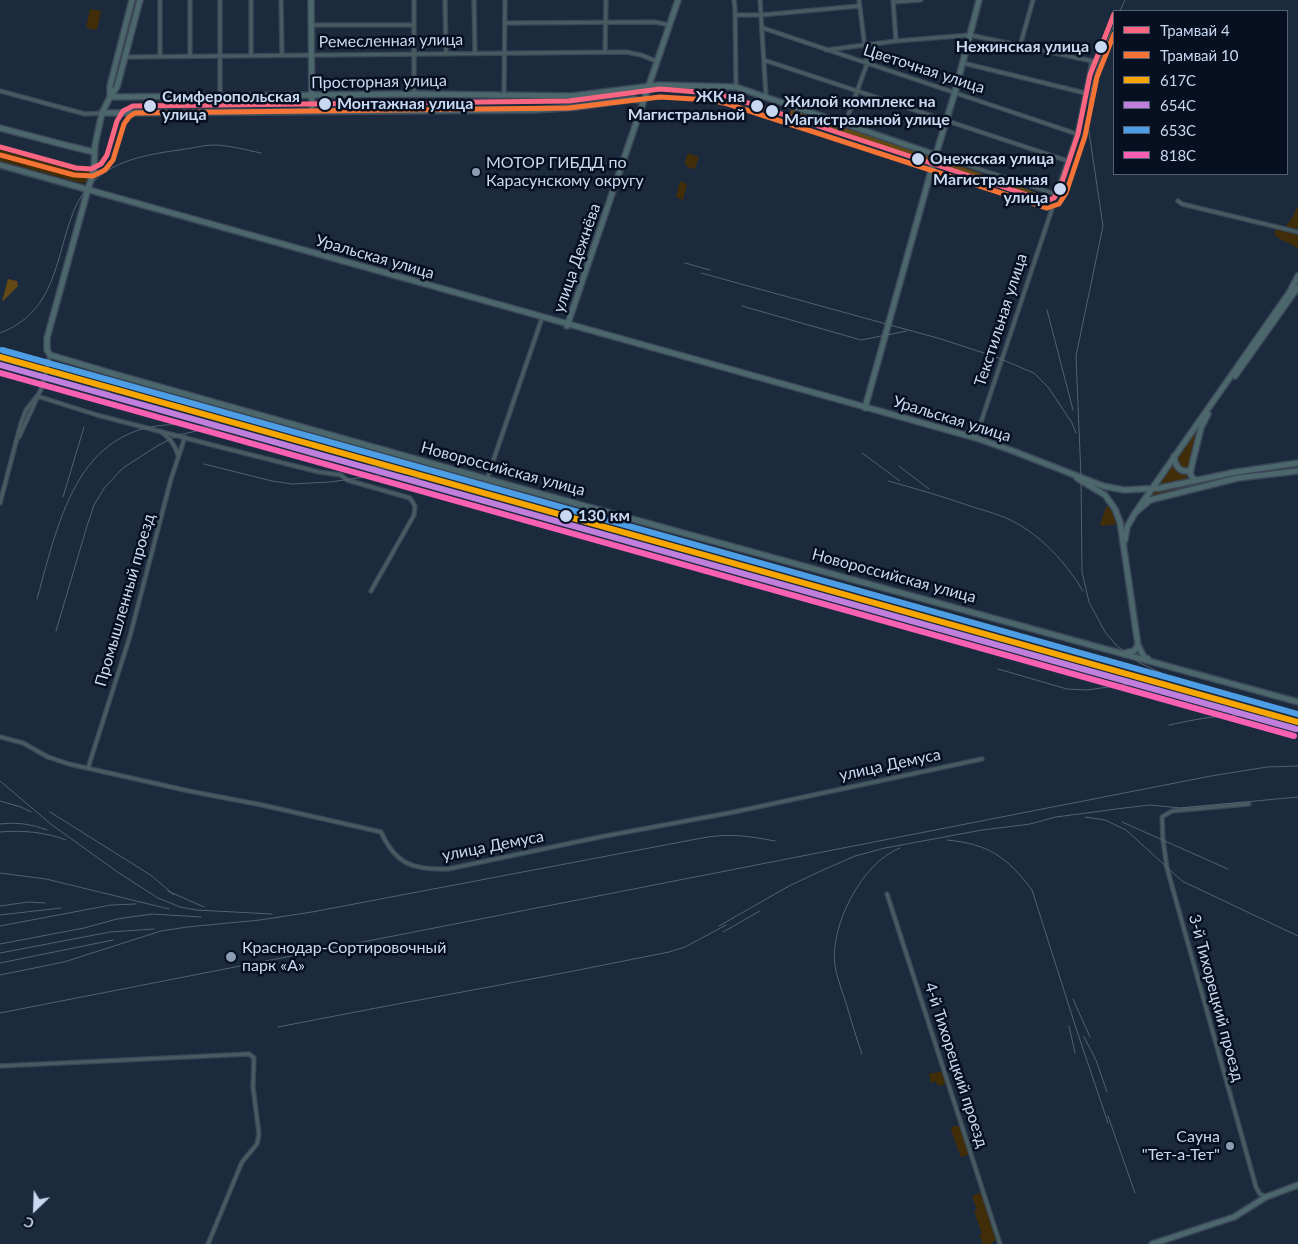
<!DOCTYPE html>
<html>
<head>
<meta charset="utf-8">
<style>
	body { margin:0 }
	#map { position:relative; width:1298px; height:1244px; overflow:hidden; background:#1c2a3e; font-family:Lato,sans-serif }
	canvas { display:block }
	.legend { position:absolute; left:1113px; top:10px; width:175px; height:165px; box-sizing:border-box; background:#061021; border:1px solid #546075; margin:0; padding:6px 9px; list-style:none; font-size:15px; color:#c9d9f2 }
	.legend li { display:flex; align-items:center; gap:10px; height:25px }
	.legend b { width:25px; border:1px solid #546075 }
	.north { position:absolute; left:10px; top:1184px; width:50px; height:50px; -webkit-text-stroke:4px #061021; paint-order:stroke; rotate:204deg; font-size:14px; font-weight:700; line-height:20px; text-align:center; color:#c9d9f2 }
	.north::after { content:''; display:block; margin:auto; width:18px; height:22px; background:#c9d9f2; clip-path:polygon(50% 0,100% 100%,50% 72%,0 100%) }
</style>
</head>
<body>
<div id="map">
<canvas width="1298" height="1244"></canvas>
<ul class="legend">
<li><b style="height:6px;background:#fa6682"></b>Трамвай 4</li>
<li><b style="height:6px;background:#f57335"></b>Трамвай 10</li>
<li><b style="height:6px;background:#f7a600"></b>617C</li>
<li><b style="height:6px;background:#c07fdc"></b>654С</li>
<li><b style="height:6px;background:#4d9ee5"></b>653С</li>
<li><b style="height:6px;background:#f860b3"></b>818С</li>
</ul>
<div class="north">С</div>
</div>
<script>
const c = document.querySelector('canvas').getContext('2d');
c.lineJoin = 'round';
function fill(path, color) {
  c.fillStyle = color;
  c.fill(path, 'evenodd');
}
function stroke(path, color, width, dash) {
  c.strokeStyle = color;
  c.lineWidth = width;
  c.lineCap = dash ? 'butt' : 'round';
  c.setLineDash(dash || []);
  c.stroke(path);
}
function label(font, color, halo, rows, align = 'center') {
  c.font = font + ' Lato,sans-serif';
  c.lineWidth = 5;
  c.setLineDash([]);
  c.textBaseline = 'middle';
  c.strokeStyle = halo;
  c.fillStyle = color;
  for (const [text, x, y, turn = 0] of rows) {
    c.save();
    c.translate(x, y);
    c.rotate((+turn || 0) * Math.PI / 180);
    c.textAlign = isNaN(turn) ? turn : align;
    if (halo) c.strokeText(text, 0, 0);
    c.fillText(text, 0, 0);
    c.restore();
  }
}
fill(new Path2D(`
	M135 0H138L116 83 114 84 112 82Z
	M90 9 101 11 97 30 86 28Z
	M0 150 79 172 91 171 87 182 81 183 0 161Z
	M688 153 699 157 695 169 687 167 685 162Z
	M680 181 687 184 683 200 676 197Z
	M1298 206V228H1289L1286 226 1292 218Z
	M1276 229 1298 235V249C1291 242 1281 242 1274 234Z
	M1195 431 1198 432 1189 469 1185 470 1178 466 1177 457Z
	M1173 463C1176 470 1180 473 1188 473L1186 480 1155 487Z
	M1234 473V475L1148 497 1152 492Z
	M1107 505 1112 512 1117 524 1102 526 1100 524Z
	M939 1072 943 1073 946 1084 938 1086 936 1081 931 1083 929 1074Z
	M953 1126H959L969 1154 961 1157 951 1130Z
	M979 1193 981 1194 996 1240 990 1244H983L979 1235 982 1234 974 1211 977 1210 972 1196Z`), '#412e08');
fill(new Path2D(`
	M792 108 932 156 930 162 789 114Z
	M942 160 1046 196 1045 199 1034 197 940 166Z
	M8 279 17 281 18 286 2 302Z`), '#634914');
const street = new Path2D(`
	M160 0V55
	M190 0V55
	M220 0V96
	M251 0V55
	M281 0 282 54
	M445 0 446 53
	M474 0 475 53
	M734 0 735 8 736 87
	M760 0 766 96
	M893 0 896 41
	M894 2 921 0
	M735 15H761L859 6
	M505 23 655 22 669 25
	M311 25H414
	M763 28 1077 134
	M1020 46 1033 0
	M826 50 896 41 970 35 1092 61 1077 134 1057 191 1055 194 936 155
	M605 52 606 0
	M125 57 626 52 641 55 656 61
	M764 60 1068 161
	M963 63 1085 93
	M0 91 85 114 102 113
	M414 93V0
	M504 95 505 0
	M845 124 867 64 859 0
	M1178 201 1182 204 1298 232
	M37 396 97 415 220 447 319 472 341 475 347 480 410 498 415 506 414 515 371 591
	M160 431C169 437 175 444 178 455
	M19 437 42 387 50 355
	M976 437 1052 209
	M487 479 542 318
	M0 503 21 423 26 410 37 396
	M0 737 23 743 48 757 69 764 189 791 262 805 381 832C396 865 414 870 448 869L600 837 734 812 982 759
	M88 768 130 636 171 479 185 437
	M1249 804 1172 811 1162 817 1163 840 1167 868 1256 1187 1260 1194 1265 1196
	M887 894 1000 1244
	M0 1066 249 1054 254 1058 253 1087 259 1134 257 1144 242 1162 208 1244`);
const secondary = new Path2D(`
	M140 0 117 87 110 97 102 113 95 145 94 170 88 189 47 338V350L50 355 114 374 487 479 1298 702
	M311 0 312 112
	M110 97 414 94 572 96 659 85 736 87 936 155
	M110 97V86L132 0
	M102 113 535 110 577 107 633 99 643 101
	M0 128 65 145 94 152
	M0 165 976 438 1013 451 1103 486 1124 490 1160 488 1236 472 1298 463
	M567 326 678 0
	M1235 376 1298 287
	M865 408 933 164 955 92 979 0
	M1174 456C1175 466 1180 474 1191 470
	M1077 478 1105 495 1115 509 1120 522 1138 645 1144 657 1148 659
	M1197 480 1193 479 1190 473 1201 428 1208 414
	M1135 513 1289 293 1298 276
	M1125 540 1127 527 1135 513 1150 500 1238 478 1298 471
	M1125 653 1134 651 1138 645
	M1152 1244 1234 1217 1266 1197 1298 1185`);
stroke(street, '#3a4758', 5.5);
stroke(secondary, '#3a4758', 8);
stroke(street, '#475c61', 3);
stroke(secondary, '#4c676b', 5);
stroke(new Path2D(`
	M1120 11 1125 0
	M1114 25C1100 58 1087 88 1088 125L1103 226 1076 356 1081 477 1082 572 1089 602 1105 632 1117 646 1140 663 1172 678 1298 714
	M685 263 710 270
	M701 273 941 339 996 357 1029 371 1034 373 1048 387 1072 423 1076 433
	M742 306 861 340 907 331
	M1047 310 1073 410
	M0 333C58 311 55 255 75 208 95 164 136 156 179 150 190 149 202 145 213 145 228 145 246 150 261 153
	M0 360 91 385 141 406 197 421
	M862 453 900 481
	M204 464 272 481 292 484 330 482 386 474 424 479
	M899 466 929 489
	M888 481C917 489 945 497 973 507 990 512 1008 517 1023 527 1048 543 1068 566 1083 591
	M63 497 84 427
	M37 599C60 516 79 417 189 425 225 428 261 441 296 451 307 454 318 458 329 460 354 464 379 466 403 473
	M56 631 87 526 94 505 105 487 123 468 157 446 178 435 201 430
	M998 669 1067 689 1087 690 1130 684 1159 688
	M1169 725C1206 717 1239 711 1276 719
	M0 781 52 825 119 873 158 898 180 907 196 910 272 914
	M0 801 21 807 31 812
	M50 812 152 876 174 895
	M1085 817 1105 820 1126 830 1182 881 1298 936
	M1122 822 1228 869
	M0 824C16 822 32 824 47 830
	M0 832C22 830 45 832 66 840
	M947 840C989 844 1007 857 1032 890L1075 1025 1108 1123
	M0 873 46 879 169 909
	M168 891 204 907
	M0 906 28 902 45 903
	M0 915 61 908
	M0 926 111 905 136 904
	M719 926 789 886 823 870 855 856 885 848 982 830 1030 824 1056 817 1124 808 1150 805 1180 808 1298 797
	M723 932 760 911
	M0 944 84 928 117 919 152 914 201 917
	M0 953 110 932 154 929
	M0 963 113 940
	M0 975 64 962 161 931 187 927 260 920 312 912 702 838C729 833 748 836 775 841
	M1073 999 1090 1037
	M0 1013 1211 776 1267 767 1298 766
	M1069 1026 1075 1053
	M278 1027C408 1001 539 979 669 952L685 947 726 925
	M1084 1037 1096 1060 1107 1092
	M862 1054C856 1037 851 1020 846 1003 842 990 837 978 835 966 829 927 862 862 900 848
	M1108 1116 1135 1193`), '#53626d', 1);
stroke(new Path2D(`
	M0 357 1298 722`), '#f7a600', 6);
stroke(new Path2D(`
	M0 365 1296 729`), '#c07fdc', 6);
stroke(new Path2D(`
	M2 350 1298 714`), '#4d9ee5', 6);
stroke(new Path2D(`
	M0 373 1294 736`), '#f860b3', 6);
stroke(new Path2D(`
	M0 147 76 168 91 169 101 164 107 155 117 121 123 111 133 106 569 101 660 89 711 93 730 97 1046 201 1054 198 1059 191 1078 134 1090 75 1114 14`), '#fa6682', 5);
stroke(new Path2D(`
	M0 155 74 175 93 176 105 170 113 160 124 124 129 117 135 113 569 108 660 97 710 100 728 104 1047 208 1059 204 1066 193 1085 136 1097 77 1114 34`), '#f57335', 5);
for (const [x, y, r, color] of [
	[1101,47,7,"#c9d9f2"],
	[325,104,7,"#c9d9f2"],
	[150,106,7,"#c9d9f2"],
	[757,106,7,"#c9d9f2"],
	[772,111,7,"#c9d9f2"],
	[918,159,7,"#c9d9f2"],
	[476,172,5,"#8c9cb3"],
	[1060,189,7,"#c9d9f2"],
	[566,516,7,"#c9d9f2"],
	[231,957,6,"#8c9cb3"],
	[1230,1146,5,"#8c9cb3"]
]) {
  const dot = new Path2D();
  dot.arc(x, y, r, 0, 2 * Math.PI);
  c.fillStyle = color;
  c.fill(dot);
  stroke(dot, '#061021', 2);
}
label('16px', '#c9d9f2', '#061021', [
	["Ремесленная улица",391,41,-1],
	["Цветочная улица",924,69,18],
	["Просторная улица",379,82,-1],
	["Уральская улица",375,257,16],
	["улица Дежнёва",577,258,-71],
	["Текстильная улица",1001,320,-72],
	["Уральская улица",952,419,17],
	["Новороссийская улица",503,469,15],
	["Новороссийская улица",894,576,15],
	["Промышленный проезд",125,600,-74],
	["улица Демуса",890,765,-12],
	["улица Демуса",493,846,-11],
	["3-й Тихорецкий проезд",1216,998,75],
	["4-й Тихорецкий проезд",956,1065,72]
]);
label('bold 16px', '#c9d9f2', '#061021', [
	["Нежинская улица",1089,47,"right"],
	["Симферопольская",162,97],
	["улица",162,115],
	["ЖК на",745,97,"right"],
	["Магистральной",745,115,"right"],
	["Жилой комплекс на",784,102],
	["Магистральной улице",784,120],
	["Монтажная улица",337,104],
	["Онежская улица",930,159],
	["Магистральная",1048,180,"right"],
	["улица",1048,198,"right"],
	["130 км",578,516]
], 'left');
label('16px', '#c9d9f2', '#061021', [
	["МОТОР ГИБДД по",486,163],
	["Карасунскому округу",486,181],
	["Краснодар-Сортировочный",242,948],
	["парк «А»",242,966],
	["Сауна",1220,1137,"right"],
	["\"Тет-а-Тет\"",1220,1155,"right"]
], 'left');
</script>
</body>
</html>
